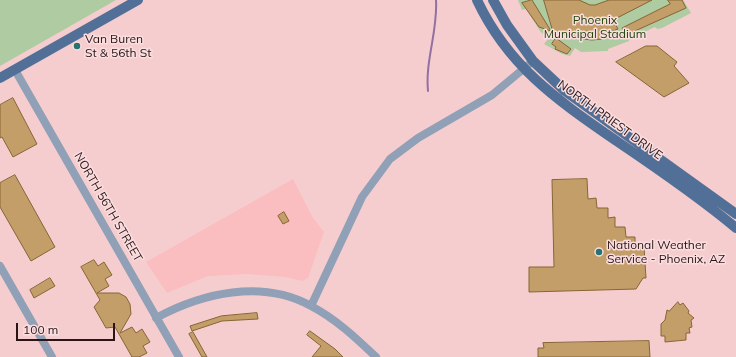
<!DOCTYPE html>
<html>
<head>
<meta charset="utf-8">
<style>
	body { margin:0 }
	#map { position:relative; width:736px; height:357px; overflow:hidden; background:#f6cdce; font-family:Mulish,sans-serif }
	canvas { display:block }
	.scale { position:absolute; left:16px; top:323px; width:99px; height:18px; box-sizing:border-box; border:2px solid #2b1416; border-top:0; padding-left:5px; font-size:12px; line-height:14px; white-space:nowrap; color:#2b1416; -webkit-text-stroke:3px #fadedf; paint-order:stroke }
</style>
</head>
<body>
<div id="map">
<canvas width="736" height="357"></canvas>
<div class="scale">100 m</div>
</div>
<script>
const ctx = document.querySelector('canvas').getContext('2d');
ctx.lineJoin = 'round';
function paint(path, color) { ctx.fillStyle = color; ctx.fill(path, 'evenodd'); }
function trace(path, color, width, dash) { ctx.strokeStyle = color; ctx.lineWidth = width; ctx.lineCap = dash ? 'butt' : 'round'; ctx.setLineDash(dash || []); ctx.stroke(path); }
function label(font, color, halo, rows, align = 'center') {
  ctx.font = font + ' Mulish,sans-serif'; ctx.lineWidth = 3; ctx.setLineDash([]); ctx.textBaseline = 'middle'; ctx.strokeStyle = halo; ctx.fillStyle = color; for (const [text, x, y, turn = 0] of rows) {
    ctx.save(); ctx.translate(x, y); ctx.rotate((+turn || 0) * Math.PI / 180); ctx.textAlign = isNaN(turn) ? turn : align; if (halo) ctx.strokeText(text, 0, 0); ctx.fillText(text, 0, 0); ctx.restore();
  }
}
const built = new Path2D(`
	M293,179l20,39 11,14 -16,46 -6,3 -16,-4 -39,-3 -39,2 -41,17 -21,-31z`);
const green = new Path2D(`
	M0,0h116l-116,66z
	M518,0h165l8,13 -29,15 -5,1 -2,-2 -26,12v2l-21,8v2l-27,1 -6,-4 -5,8 -8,-2 -18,-10 4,-5 -8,-8 -14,-22 -4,1z`);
const stream = new Path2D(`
	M428,91c-3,-31 10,-60 8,-91`);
const building = new Path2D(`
	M532,0l19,31 -12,-4 -17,-24z
	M544,0h35l11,5h5l14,-5h43l-39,20 5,9 -17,6 1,4 -10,1 -9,-1 -30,-8z
	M668,0h14l4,8 -60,27 -4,-7 48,-24z
	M556,38l15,11 -4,5 -12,-5 1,-2 -4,-3z
	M646,46h11l20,16 -3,4 15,17 -25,14 -48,-35z
	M13,98l24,46 -24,13 -11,-20 -2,1v-33z
	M15,175l40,72 -24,14 -31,-54v-24z
	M587,179l1,20 8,-1 1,10h11v10l7,-1v10h10l1,10h9v10h9l2,31h-3l-7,11 -107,3v-25h25l-2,-87z
	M284,212l5,9 -6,3 -5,-8z
	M94,260l4,6 6,-4 8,13 -7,4 4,7 -12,7h22l7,4 4,7 1,10 -11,19 12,-6 4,6 6,-4 8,13 -7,4 4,7 -8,4h-7l-17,-30 -9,1 -12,-21 6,-7 -19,-33z
	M50,278l5,8 -21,12 -4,-8z
	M678,302l2,3 3,-2 6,8 -1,2 6,5 -3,2 1,7 -3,1 1,5h-4v7l-21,2v-6h-4v-12l4,-4 2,-10 2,1z
	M257,313l1,6 -36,2 -30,10 -2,-5 31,-10z
	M310,331l25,18 8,8h-31l9,-11 -14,-11z
	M193,332l14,25h-5l-13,-23z
	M649,341l1,16h-112v-9h6l-1,-5z`);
const minor = new Path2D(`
	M15,70l164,287
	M0,266l52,91
	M311,306l51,-109 28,-38 28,-21 74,-43 41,-34
	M156,318c46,-25 106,-39 155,-12 25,13 45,32 65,51`);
const major = new Path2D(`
	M477,0c32,68 82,101 141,142 40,27 81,55 118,86
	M493,0l14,25 26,36 32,30 171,123
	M0,78l138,-78`);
const markers = [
	[77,46,4,"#277272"],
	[599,252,4,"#277272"]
];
const parkNames = [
	["Phoenix",595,20],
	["Municipal Stadium",595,34]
];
const poiNames = [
	["Van Buren",85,39],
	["St & 56th St",85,53],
	["National Weather",607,245],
	["Service - Phoenix, AZ",607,259]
];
const streetNames = [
	["NORTH PRIEST DRIVE",610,120,36],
	["NORTH 56TH STREET",108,207,60]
];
paint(built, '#fabdc0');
paint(green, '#aecba1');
trace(stream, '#9270a1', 2);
paint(building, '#c49e69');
trace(building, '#856534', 1);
trace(minor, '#90a0b6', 8);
trace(major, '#527097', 10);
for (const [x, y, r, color] of markers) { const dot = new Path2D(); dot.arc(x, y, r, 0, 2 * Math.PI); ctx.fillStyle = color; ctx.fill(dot); trace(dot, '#fadedf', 1.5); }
label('12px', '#22430b', '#fadedf', parkNames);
label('12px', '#2b1416', '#fadedf', poiNames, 'left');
label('12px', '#2b1416', '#fadedf', streetNames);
</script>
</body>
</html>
